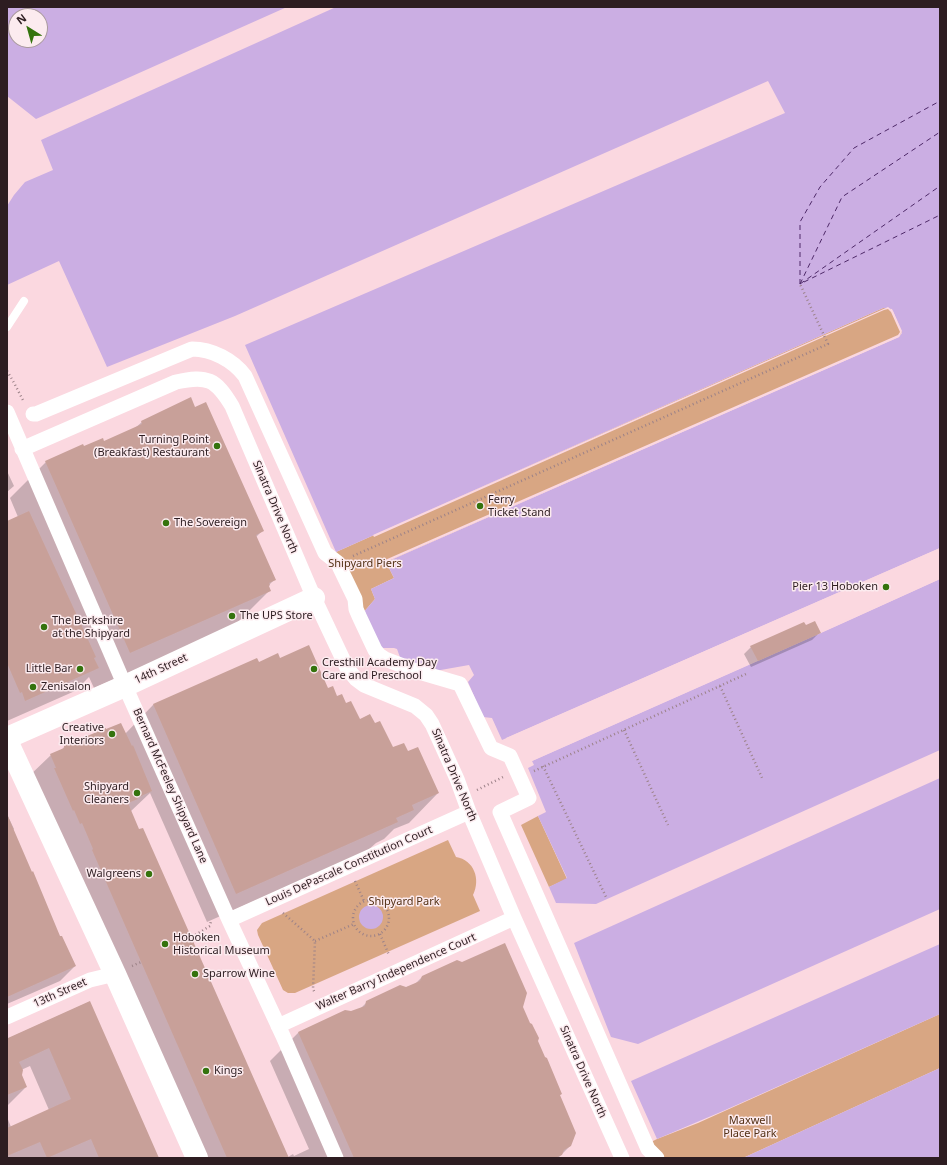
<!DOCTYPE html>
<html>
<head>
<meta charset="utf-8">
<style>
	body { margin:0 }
	#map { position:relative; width:947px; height:1165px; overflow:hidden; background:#fbd8e0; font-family:"Noto Sans",sans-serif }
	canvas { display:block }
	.frame { position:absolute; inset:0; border:8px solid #2d1d21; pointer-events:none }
	.north { position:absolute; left:8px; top:8px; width:40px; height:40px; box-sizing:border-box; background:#fcebef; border:1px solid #a9999d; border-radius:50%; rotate:323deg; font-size:11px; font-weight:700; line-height:16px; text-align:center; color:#2d1d21 }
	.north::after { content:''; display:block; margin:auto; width:14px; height:18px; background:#34730d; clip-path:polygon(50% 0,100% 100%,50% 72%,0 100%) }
</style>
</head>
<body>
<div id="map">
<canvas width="947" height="1165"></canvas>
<div class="frame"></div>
<div class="north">N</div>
</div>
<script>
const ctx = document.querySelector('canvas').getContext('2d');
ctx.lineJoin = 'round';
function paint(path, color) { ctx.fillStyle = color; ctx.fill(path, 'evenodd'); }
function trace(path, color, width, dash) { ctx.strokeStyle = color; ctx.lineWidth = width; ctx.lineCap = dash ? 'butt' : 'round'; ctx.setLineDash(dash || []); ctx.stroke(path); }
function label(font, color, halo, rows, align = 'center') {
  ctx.font = font + ' "Noto Sans",sans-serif'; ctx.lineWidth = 3; ctx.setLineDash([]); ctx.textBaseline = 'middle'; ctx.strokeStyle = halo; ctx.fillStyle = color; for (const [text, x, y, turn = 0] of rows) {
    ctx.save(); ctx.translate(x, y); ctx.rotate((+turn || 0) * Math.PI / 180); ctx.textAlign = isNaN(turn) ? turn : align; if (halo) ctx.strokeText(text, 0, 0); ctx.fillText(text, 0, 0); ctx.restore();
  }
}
const green = new Path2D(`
	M883,308h7l12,23 -2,4 -514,227 8,16 -23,11 4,10 -12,14 -27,-61z
	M538,816l29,63 -18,8 -28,-62z
	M448,840l8,17c18,3 25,22 17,38l7,16 -185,82h-7l-5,-3 -25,-55 -1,-5 5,-7z
	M940,1014v54l-197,90h-95l-7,-11 16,-8 41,-16z`);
const water = new Path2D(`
	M7,7h280l-251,112 -29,-23zM16,16h24v24h-24z
	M336,7h604v541l-438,192 -10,-22 -9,-1 -15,-35 6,-7 -5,-10 -34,6 -34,-11 -4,-11 -3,-1h-14l-17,-35 12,-14 -4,-10 23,-11 -8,-16 513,-225 3,-4 -10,-24 -9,-1 -547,244 -91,-207 540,-232 -17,-32 -533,235 -128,51 -48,-106 -52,24v-79l7,-11 11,-13 28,-12 -12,-30z
	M940,579v171l-344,154 -40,-1 -7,-16 18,-9 -29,-62 8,-4 -18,-44 6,-3 -2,-4 289,-128z
	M940,778v131l-302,135 -27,-7 -37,-94z
	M359 917a12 12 0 1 1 24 0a12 12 0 1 1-24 0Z
	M940,944v70l-217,97 -66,28 -26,-58z
	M940,1068v90h-197z`);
const pier = new Path2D(`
	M888,307l5,4 9,20 -3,6 -513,225 -1,-2 513,-225 2,-3 -9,-20 -3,-3 -4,1 -510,227 -1,-2z
	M940,548v2l-432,190 -2,-2z
	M940,577v2l-95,43 -313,139 -2,-2 290,-128z`);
const shadow = new Path2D(`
	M142,422l120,109 -6,6 19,42 -7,7 2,4 -36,36 -140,62 -5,-11 -14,14 -68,30v-202l1,3 10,-5 -8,-19 36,-36 38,-15 20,-5 31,-14z
	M7,471l7,15 -7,6z
	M805,626l14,7 -7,7 -61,27 -7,-13 7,-7z
	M257,659l2,4 21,-4 47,30 18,15 15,16 14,4 19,25 15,3 30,41 -29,30 -15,6 -10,10 -8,4 -9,8 -160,71 -57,-129 -20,19 158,345 5,-3 1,2 15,-7 -39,-88 28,-28 62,-24 7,-7 48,-18 7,-7 100,30 39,87 -2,2 11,50 -12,12h-363l-167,-381 23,-22 10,-4 3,-4 61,-13 28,-29z
	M7,814l7,15 -1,1 47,108 15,28 -15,15 -53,23z
	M89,1002l68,155 2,1h-152v-41l4,10 38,-17 -19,-44 -9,4v5l5,12 -19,19v-67z`);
const ferry = new Path2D(`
	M804,282l136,-67
	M800,284v-62l20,-35 34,-39 86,-47
	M800,284l42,-87 98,-65
	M800,284l140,-98`);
const building = new Path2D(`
	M191,397l4,10 11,-5 58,129 -8,4 20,45 -7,3 1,2 -1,1 2,5 -141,62 -85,-192 38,-17 1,2 19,-8 1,3 38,-17 -1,-3z
	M29,511l67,146 -2,1 5,10 -74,33 -3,-9 -2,1 -13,-30v-142z
	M815,621l6,12 -63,28 -8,-15 54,-24 2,3z
	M309,645l19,43 5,-2 4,10 5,-2 4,9 5,-2 9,18 10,-5 5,9 5,-2 13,26 11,-4 4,8 10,-4 21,46 -27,12 2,5 -18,8 2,4 -162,72 -83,-190 104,-46 2,4 19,-9 2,5z
	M121,723l11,23 1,-1 19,46 -15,7 1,1 -10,4 11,26 4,-1 146,330h-62l-135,-308 1,-1 -11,-26 -2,1 -6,-14 -1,1 -19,-43h2l-6,-14 14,-6v-2l42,-18v1z
	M7,814l25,58 1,-1 27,65h2l14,30 -69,31z
	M505,943l22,50 -4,14 7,16 2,1 7,14 -1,3 7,16 2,1 15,36 -2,1 16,38 -5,13 -7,4 -2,5 -7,3h-201l-56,-126 47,-22 6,1 14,-5 1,-5 34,-16 6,2 14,-6 2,-5 35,-16 5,2z
	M90,1001l69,157h-60l-8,-19 -44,19 -7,-16 -33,14v-28l64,-29 -22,-51 -30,14 4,8 -1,5 5,12 -20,8v-59l1,2z`);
const path = new Path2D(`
	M7,371l6,10 11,21
	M353,556l475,-212 -28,-60
	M720,686l43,94
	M624,730l44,95
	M543,766l64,133
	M534,771l212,-97
	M477,790l26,-13
	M355,881l9,20
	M353 918a18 18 0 1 1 36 0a18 18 0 1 1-36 0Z
	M283,913l32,28 -2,48 2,4
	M380,934l9,21
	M192,937l18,-11 1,-5
	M315,941l39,-17
	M132,966l9,-4`);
const lane = new Path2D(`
	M7,327l17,-26`);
const street = new Path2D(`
	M7,412l118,274 104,234 54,116 53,122
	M33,414h3l156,-65c20,0 41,11 53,27l80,177 13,10 2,5 15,31 1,10 3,7 16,34 4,5 6,4 34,13 41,12 31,64 19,8 19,42 -29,14 148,337 9,9
	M22,449l154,-67c31,-7 40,-3 56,24l82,192 33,70 9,11 8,6 51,21 11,9 6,9 25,55 12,33 45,106 108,240
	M229,920l240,-108
	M7,1017l83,-37 25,-6
	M278,1026l236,-108`);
const secondary = new Path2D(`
	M7,738l118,-52 189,-88
	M7,741l108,233 82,184`);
const markers = [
	[217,446,4,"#34730d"],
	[480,506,4,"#34730d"],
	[166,523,4,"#34730d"],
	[886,587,4,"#34730d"],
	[232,616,4,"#34730d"],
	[44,627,4,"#34730d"],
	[80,669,4,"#34730d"],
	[314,669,4,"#34730d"],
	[33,687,4,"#34730d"],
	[112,734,4,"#34730d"],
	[137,793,4,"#34730d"],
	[149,874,4,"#34730d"],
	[165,944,4,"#34730d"],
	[195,974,4,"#34730d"],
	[206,1071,4,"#34730d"]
];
const poiNames = [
	["Turning Point",209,440,"right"],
	["(Breakfast) Restaurant",209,453,"right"],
	["Ferry",488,500],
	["Ticket Stand",488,513],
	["The Sovereign",174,523],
	["Pier 13 Hoboken",878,587,"right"],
	["The UPS Store",240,616],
	["The Berkshire",52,621],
	["at the Shipyard",52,634],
	["Cresthill Academy Day",322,663],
	["Care and Preschool",322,676],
	["Little Bar",72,669,"right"],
	["Zenisalon",41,687],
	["Creative",104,728,"right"],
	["Interiors",104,741,"right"],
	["Shipyard",129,787,"right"],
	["Cleaners",129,800,"right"],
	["Walgreens",141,874,"right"],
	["Hoboken",173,938],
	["Historical Museum",173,951],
	["Sparrow Wine",203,974],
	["Kings",214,1071]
];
const streetNames = [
	["Sinatra Drive North",275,507,67],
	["14th Street",161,669,-25],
	["Sinatra Drive North",454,775,67],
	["Bernard McFeeley Shipyard Lane",170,786,66],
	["Louis DePascale Constitution Court",349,866,-24],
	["Walter Barry Independence Court",396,972,-24],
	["13th Street",60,993,-24],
	["Sinatra Drive North",583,1072,66]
];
const parkNames = [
	["Shipyard Piers",365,564],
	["Shipyard Park",404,902],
	["Maxwell",750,1121],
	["Place Park",750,1134]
];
paint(green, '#d8a683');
paint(water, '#cbaee3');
paint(pier, '#fbd8e0');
paint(shadow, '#0003');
trace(ferry, '#4e2968', 1, [5, 4]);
paint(building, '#c8a099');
trace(path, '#9c8288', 2.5, [1, 3]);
trace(lane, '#fff', 8);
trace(street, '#fff', 15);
trace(secondary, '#fff', 22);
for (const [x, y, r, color] of markers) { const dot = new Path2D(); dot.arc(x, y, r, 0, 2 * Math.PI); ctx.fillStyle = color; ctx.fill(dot); trace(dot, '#fcebef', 1.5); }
label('11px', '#2d1d21', '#fcebef', poiNames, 'left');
label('11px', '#2d1d21', '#fcebef', streetNames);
label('11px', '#533014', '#fcebef', parkNames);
</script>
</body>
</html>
